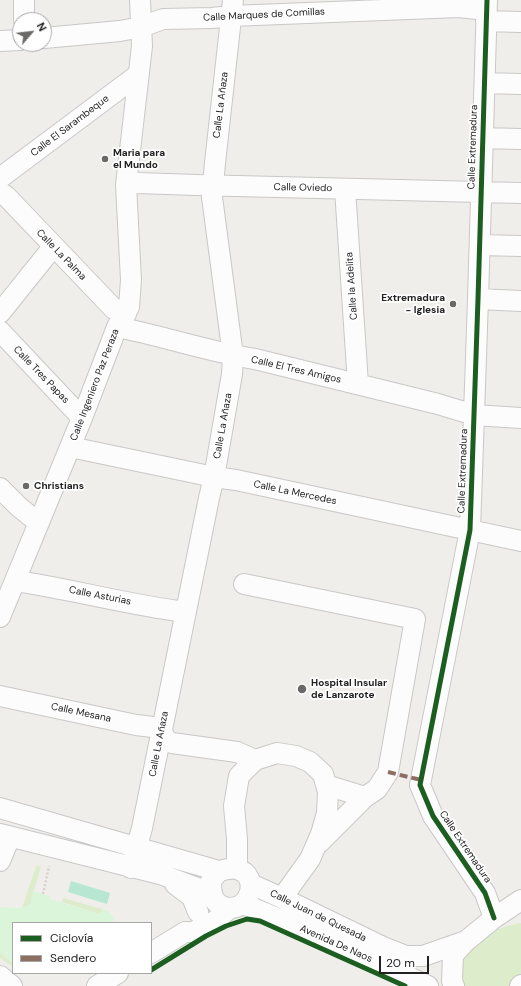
<!DOCTYPE html>
<html>
<head>
<meta charset="utf-8">
<style>
	body { margin:0 }
	#map { position:relative; width:521px; height:986px; overflow:hidden; background:#f0eeeb; font-family:"DM Sans",sans-serif }
	canvas { display:block }
	.legend { position:absolute; left:12px; top:922px; width:140px; height:52px; box-sizing:border-box; background:#fff; border:1px solid #a7a7a7; margin:0; padding:5px 7px; list-style:none; font-size:12px; color:#222 }
	.legend li { display:flex; align-items:center; gap:8px; height:20px }
	.legend b { width:20px; border:1px solid #a7a7a7 }
	.north { position:absolute; left:12px; top:12px; width:40px; height:40px; box-sizing:border-box; background:#fff; border:1px solid #a7a7a7; border-radius:50%; rotate:62deg; font-size:11px; font-weight:700; line-height:16px; text-align:center; color:#222 }
	.north::after { content:''; display:block; margin:auto; width:14px; height:18px; background:#6a6968; clip-path:polygon(50% 0,100% 100%,50% 72%,0 100%) }
	.scale { position:absolute; left:379px; top:956px; width:50px; height:18px; box-sizing:border-box; border:2px solid #222; border-top:0; padding-left:5px; font-size:12px; line-height:14px; white-space:nowrap; color:#222; -webkit-text-stroke:3px #fff; paint-order:stroke }
</style>
</head>
<body>
<div id="map">
<canvas width="521" height="986"></canvas>
<ul class="legend">
<li><b style="height:5px;background:#1b5e20"></b>Ciclovía</li>
<li><b style="height:5px;background:#8d6e63"></b>Sendero</li>
</ul>
<div class="north">N</div>
<div class="scale">20 m</div>
</div>
<script>
const ctx = document.querySelector('canvas').getContext('2d');
ctx.lineJoin = 'round';
function paint(path, color) { ctx.fillStyle = color; ctx.fill(path, 'evenodd'); }
function trace(path, color, width, dash) { ctx.strokeStyle = color; ctx.lineWidth = width; ctx.lineCap = dash ? 'butt' : 'round'; ctx.setLineDash(dash || []); ctx.stroke(path); }
function label(font, color, halo, rows, align = 'center') {
  ctx.font = font + ' "DM Sans",sans-serif'; ctx.lineWidth = 3.5; ctx.setLineDash([]); ctx.textBaseline = 'middle'; ctx.strokeStyle = halo; ctx.fillStyle = color; for (const [text, x, y, turn = 0] of rows) {
    ctx.save(); ctx.translate(x, y); ctx.rotate((+turn || 0) * Math.PI / 180); ctx.textAlign = isNaN(turn) ? turn : align; if (halo) ctx.strokeText(text, 0, 0); ctx.fillText(text, 0, 0); ctx.restore();
  }
}
const grass = new Path2D(`
	M36,866h5l-11,39 -8,3z
	M63,898l39,11 -2,5 -38,-12z
	M521,923v57l-9,6h-47c-3,-5 -3,-9 -4,-15 -2,-29 36,-44 60,-48z
	M0,952l3,3 10,8v4l-13,-9z`);
const park = new Path2D(`
	M33,891l17,5 -1,3 51,15 2,-5c7,2 13,5 11,14h-100v40l-10,-8 -3,-4v-44l22,1 8,-3z`);
const pitch = new Path2D(`
	M71,881l39,12 -3,11 -39,-12z`);
const path = new Path2D(`
	M43,894l6,-28`);
const minor = new Path2D(`
	M487,0l-9,299 -8,231 -50,255 13,31 52,77 9,25
	M24,20v-20
	M486,21l35,1
	M44,38l76,-7 21,-4 22,-8 49,-1 19,-2 228,-9 27,3
	M0,41l20,-1
	M485,83l36,1
	M482,138l39,1
	M0,178l139,-104
	M126,185l12,-2 58,2 325,8
	M345,189l13,195
	M0,192l6,4 108,113 12,5
	M480,245l41,1
	M478,299l43,2
	M0,313l53,-66
	M117,327c47,9 91,25 138,32l183,45 36,11 47,3
	M0,331l82,87
	M69,450l6,-2 139,29 22,3 285,61
	M0,488l19,19 20,16
	M15,581c57,8 113,24 171,31
	M244,584l171,35 -27,153 -11,17 -12,8 -46,46
	M0,617l82,-199 35,-91 12,-20 2,-27 -5,-95 16,-139 -2,-46
	M0,696l136,29 25,3 4,11 7,4 65,9 18,8 22,-7 19,3 14,6 13,12 5,18 -1,21 -6,21 -11,25 -28,39
	M326,785l39,12
	M0,808l219,63
	M0,834l160,40 51,19
	M0,861l10,-24
	M131,868l11,-40 67,-330 5,-21 18,-103 1,-18 -21,-159 3,-34 18,-163
	M228,869c2,0 6,-1 9,0 24,6 14,45 -13,38 -12,-4 -13,-15 -13,-26l8,-10z
	M237,869v-30l-3,-33 5,-30 16,-16
	M175,884l17,13 6,15
	M251,884l31,14 101,49 23,9h17l43,-15 28,-23 27,-18
	M243,904l80,33 105,49
	M151,953l34,-21h8l22,-11 15,-13
	M0,976l12,10
	M97,986l21,-13
	M454,986l-2,-5 1,-26 13,-14
	M520,986l1,-1`);
const quiet = new Path2D(`
	M388,772l33,8`);
const cycleway = new Path2D(`
	M487,0l-9,299 -8,231 -50,255 13,31 52,77 9,25
	M151,970l55,-34 20,-10 21,-7 13,2 145,65`);
const markers = [
	[105,159,4,"#6a6968"],
	[453,304,4,"#6a6968"],
	[26,486,4,"#6a6968"],
	[302,689,5,"#6a6968"]
];
const streetNames = [
	["Calle Marques de Comillas",264,15,-3],
	["Calle La Añaza",221,105,-83],
	["Calle El Sarambeque",70,126,-37],
	["Calle Extremadura",473,147,-88],
	["Calle Oviedo",303,188,1],
	["Calle La Palma",61,255,46],
	["Calle la Adelita",352,286,-94],
	["Calle El Tres Amigos",296,370,13],
	["Calle Tres Papas",41,375,46],
	["Calle Ingeniero Paz Peraza",95,385,-69],
	["Calle La Añaza",223,426,-80],
	["Calle Extremadura",463,471,-88],
	["Calle La Mercedes",295,493,12],
	["Calle Asturias",100,596,11],
	["Calle Mesana",81,713,12],
	["Calle La Añaza",159,744,-79],
	["Calle Extremadura",465,847,56],
	["Calle Juan de Quesada",318,916,26],
	["Avenida De Naos",336,944,24]
];
const poiNames = [
	["Maria para",113,153],
	["el Mundo",113,165],
	["Extremadura",445,298,"right"],
	["- Iglesia",445,310,"right"],
	["Christians",34,486],
	["Hospital Insular",311,683],
	["de Lanzarote",311,695]
];
paint(grass, '#ddeccb');
paint(park, '#daf5da');
paint(pitch, '#b7e6d2');
trace(minor, '#c9c8c7', 22);
trace(path, '#dccecd', 2.5, [2, 2]);
trace(minor, '#fdfcfc', 20);
trace(quiet, '#8d6e63', 4, [8, 4]);
trace(cycleway, '#1b5e20', 5);
for (const [x, y, r, color] of markers) { const dot = new Path2D(); dot.arc(x, y, r, 0, 2 * Math.PI); ctx.fillStyle = color; ctx.fill(dot); trace(dot, '#fff', 1.5); }
label('10px', '#222', '#fff', streetNames);
label('bold 10px', '#222', '#fff', poiNames, 'left');
</script>
</body>
</html>
